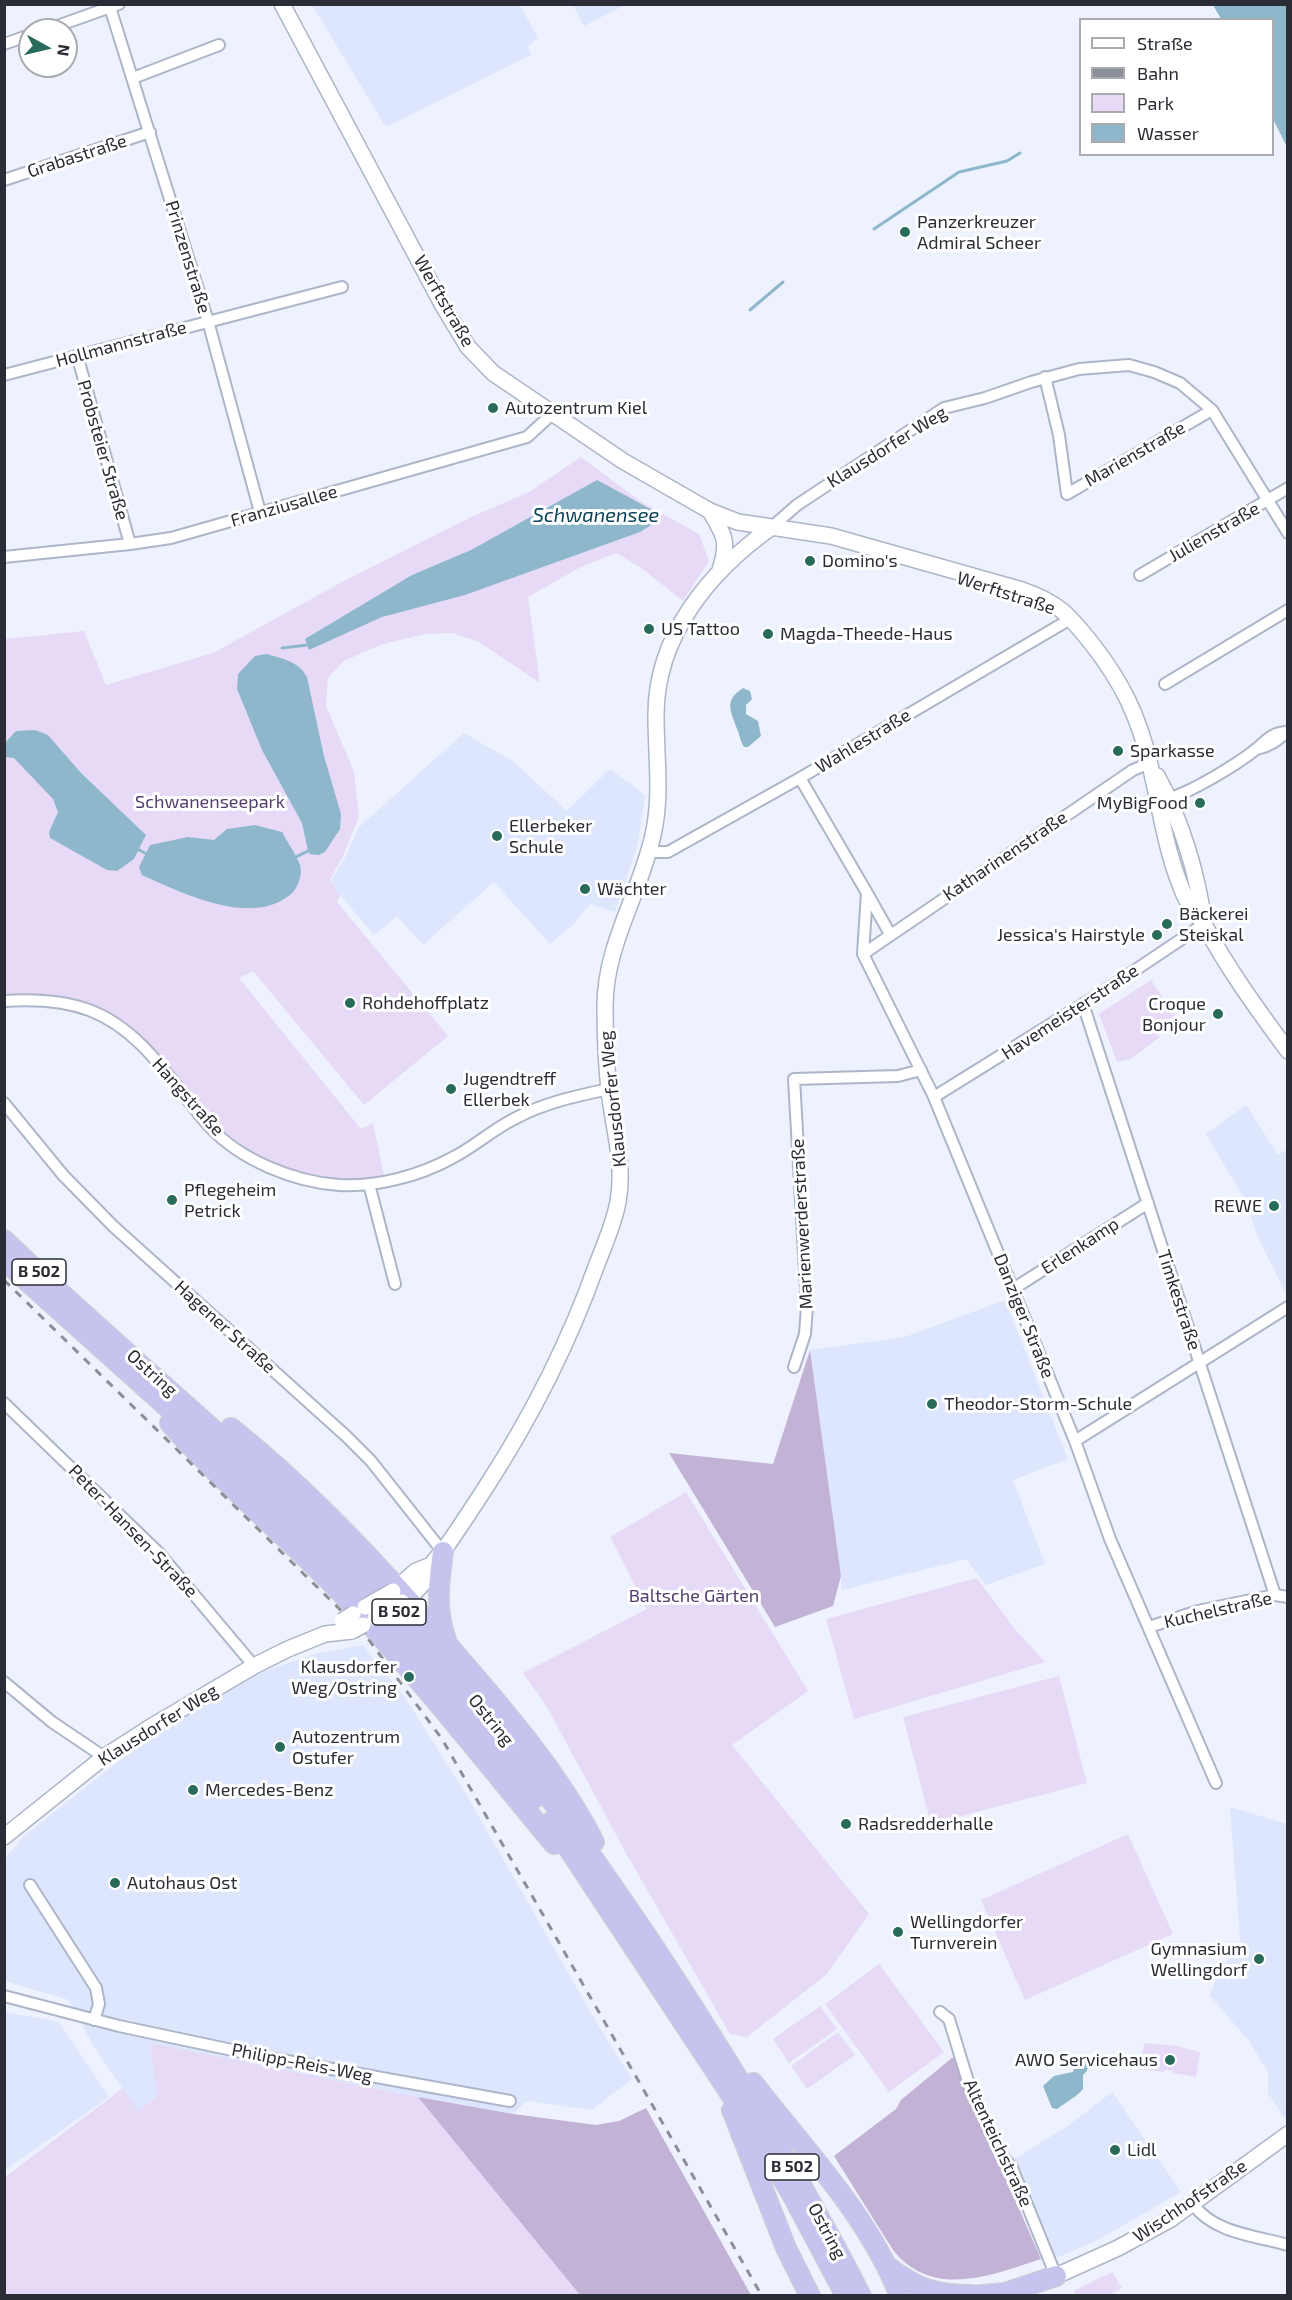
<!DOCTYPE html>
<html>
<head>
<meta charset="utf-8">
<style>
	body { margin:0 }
	#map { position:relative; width:1292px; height:2300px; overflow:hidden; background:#edf2fe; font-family:"Exo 2",sans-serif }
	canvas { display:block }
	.frame { position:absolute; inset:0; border:6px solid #2a2d35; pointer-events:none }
	.legend { position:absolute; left:1079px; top:18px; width:195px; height:138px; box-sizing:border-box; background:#fff; border:2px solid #aaabae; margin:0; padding:8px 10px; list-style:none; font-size:18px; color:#2a2d35 }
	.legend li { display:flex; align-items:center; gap:12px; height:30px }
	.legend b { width:30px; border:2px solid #aaabae }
	.north { position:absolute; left:18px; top:18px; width:60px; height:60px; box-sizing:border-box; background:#fff; border:2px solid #aaabae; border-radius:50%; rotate:98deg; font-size:16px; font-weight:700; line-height:24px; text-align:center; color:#2a2d35 }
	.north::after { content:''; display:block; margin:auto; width:21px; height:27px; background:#296b5a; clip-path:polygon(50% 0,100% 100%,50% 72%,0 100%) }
</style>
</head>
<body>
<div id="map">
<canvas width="1292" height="2300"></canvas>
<div class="frame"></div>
<ul class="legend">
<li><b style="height:8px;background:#fff"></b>Straße</li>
<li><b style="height:8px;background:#8b8f99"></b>Bahn</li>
<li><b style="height:16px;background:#e7daf7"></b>Park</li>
<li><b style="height:16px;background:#8eb7cc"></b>Wasser</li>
</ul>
<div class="north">N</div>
</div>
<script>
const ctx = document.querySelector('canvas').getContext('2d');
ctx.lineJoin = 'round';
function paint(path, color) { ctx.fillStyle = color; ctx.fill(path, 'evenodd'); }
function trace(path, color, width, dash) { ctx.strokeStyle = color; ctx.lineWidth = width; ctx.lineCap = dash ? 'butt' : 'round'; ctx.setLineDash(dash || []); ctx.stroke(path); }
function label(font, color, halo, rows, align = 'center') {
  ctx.font = font + ' "Exo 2",sans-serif'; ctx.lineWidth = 6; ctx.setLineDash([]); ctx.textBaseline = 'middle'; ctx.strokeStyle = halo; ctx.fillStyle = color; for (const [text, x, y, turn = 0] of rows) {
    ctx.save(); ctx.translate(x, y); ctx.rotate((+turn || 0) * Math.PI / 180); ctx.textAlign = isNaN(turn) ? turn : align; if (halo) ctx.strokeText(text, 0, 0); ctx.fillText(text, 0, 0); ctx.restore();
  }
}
const built = new Path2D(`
	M312,5h208l18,33 -10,8 3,9 -145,72z
	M573,5h52l-41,21z
	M464,733l50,29 53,49 43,-42 35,26 -7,49 -23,68 -25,-8 -17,21 -23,19 -56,-62 -71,63 -26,-29 -23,19 -34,-40 -9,-15 14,-22 13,-30z
	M1246,1105l32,50 9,-6v146l-29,-57 -12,-36 -40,-68z
	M1005,1300l63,159 -55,21 32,84 -59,21 -20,-26 -124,31 -32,-240 95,-13z
	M363,1645l43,54 63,100 129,226 34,54 -40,31 -65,-9 -14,13 -95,-17 -268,-53 8,51 -20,16 -44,-64 -25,-47 -64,-19v-123l18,-21 121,-96 103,-64 68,-23z
	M1230,1807l57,17 1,292 -3,3 -17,-26v-20l-18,-31 -40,-46 9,-29 22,-16z
	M5,2012l54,10 50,75 -104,73z
	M1112,2092l69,100 -83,48 -40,17 -5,-4 -40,-93 56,-35z`);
const green = new Path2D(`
	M581,457l59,44 59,33 10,27 -26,40 -43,-34 -24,-14 -37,15 -51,29 12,86 -61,-41 -27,-9 -27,1 -45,11 -36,16 -16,17 -2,28 28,65 5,46 -17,41 -12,22 10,15 -3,7 111,134 -84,69 -111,-134 -14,7 122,151 12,-6 11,53c-30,3 -62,7 -91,-4 -27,-11 -52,-26 -74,-46 -27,-24 -49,-60 -74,-87 -35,-36 -93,-49 -140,-43v-357l79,-8 22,54 107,-32 129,-71 127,-64 60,-26z
	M1151,980l27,40 -20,14 2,3 -29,22 -14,3 -18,-48z
	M686,1492l122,199 -76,54 137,169 -42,60 -80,63 -17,-3 -103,-179 -80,-148 -24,-34 124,-64 -37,-72z
	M977,1578l37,50 31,34 -191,57 -28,-100z
	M1059,1676l28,107 -156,41 -28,-107z
	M1128,1834l45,100 -148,66 -44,-100z
	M879,1964l65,88 -55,40 -64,-88z
	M820,2006l17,23 -48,34 -16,-24z
	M838,2032l17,23 -48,34 -16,-23z
	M150,2043l268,54 162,198 -575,1v-119l118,-89 15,23 19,-15z
	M1144,2043l33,3 23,6 -4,25 -23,-4v-2l-8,-1 -1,2 -24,-3z
	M1112,2272l10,16 -12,7h-34l-3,-4z`);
const forest = new Path2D(`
	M810,1350l31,226 -8,30 -58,21 -106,-174 104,11z
	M953,2057l88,202c-50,16 -108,41 -148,-9l-59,-94 62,-47 5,-9z
	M418,2097l95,17 83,11 23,-4 27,-13 105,187h-171z`);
const water = new Path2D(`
	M1213,5h74v142l-14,-28 -1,-99 -51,-1z
	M597,480l59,32v10l-16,10 -175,63 -83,22 -73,33 -4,-11 107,-64 59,-25z
	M267,654c16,5 31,7 40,23l17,79 17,58 -1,15 -15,23 -6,3 -9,-1 -2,-3 -6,-28 -40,-73 -25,-61 1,-15 17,-18z
	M743,688l7,3 2,8 -6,6v9l12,7 3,15 -13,11h-4c-4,-6 -4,-12 -7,-18 -6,-18 -14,-28 6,-41z
	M35,730l13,5 33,38 65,62 -12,24 -17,12 -10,-1 -57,-32 -1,-6 9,-20 -5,-13 -39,-41 -9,-1v-14l11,-12z
	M255,825l27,7c5,10 14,22 18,33 3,9 -2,23 -9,29 -39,34 -109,-1 -149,-19l-3,-8 11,-22 38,-8 26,3 13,-11z
	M1080,2056l6,3c3,7 3,11 -3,16v14l-6,6 -20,14 -5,-1 -9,-22 11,-10 19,-4 1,-4 -2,-5z`);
const stream = new Path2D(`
	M874,229l85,-57 48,-11 13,-8
	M750,310l33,-28
	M282,648l25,-3
	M139,850l6,3
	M296,857l12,-6`);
const street = new Path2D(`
	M109,4l99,317 52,191
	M46,30l73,-26
	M4,44l26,-9
	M133,78l86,-33
	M4,180l146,-48
	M77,355l53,189
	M4,375l338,-88
	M1045,377l14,58 8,59 145,-84
	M772,527l25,-22 147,-97 41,-10 46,-16 48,-13 50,-4 25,7 26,11 32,27 76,123
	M4,557l126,-13 41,-6 356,-101 25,-23
	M1140,575l148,-87
	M1165,684l123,-74
	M1257,749c13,-3 21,-9 31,-18
	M800,778l67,115 -4,61
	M1170,798c23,-7 66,-33 85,-48 11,-9 16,-17 31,-18
	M649,852h19l132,-74 272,-160
	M867,893l23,41
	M863,954l71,143 141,344 35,98 106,244
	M863,954l270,-184 17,-7
	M4,1001c30,-2 58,-1 85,9 54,20 84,75 120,116 31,34 85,56 130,59 38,2 80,-9 113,-27 22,-11 40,-28 62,-39 29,-16 62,-23 95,-30
	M1083,1004l192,591
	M934,1097l167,-104 103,-69
	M4,1103l59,72 50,51 233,210 25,25 72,91
	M369,1184l26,100
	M1013,1289l135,-86
	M794,1367l11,-33 2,-27 -13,-228 104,-3 23,-6
	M4,1403l155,150 95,113
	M1075,1441l213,-134
	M1149,1627l49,-16 77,-16 13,2
	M4,1682l48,40 52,35
	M30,1885l66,103 3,16 -5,16
	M4,1996l115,30 146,31 245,44
	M940,2012l9,7 21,69 29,63 13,17 44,108
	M1193,2204c20,29 63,32 95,41`);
const secondary = new Path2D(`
	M282,4l160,300 26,43 25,26 130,88 87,50 28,11 93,14 191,54c36,12 47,25 70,54 30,38 47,73 58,121 11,46 17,97 39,140 4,8 12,13 16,21 24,45 53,84 83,125
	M710,511c15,25 19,31 10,59
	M1157,776c24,43 41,99 47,148
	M393,1591l23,-20 15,-6
	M402,1602c8,-5 17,-13 22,-20 3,-5 4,-12 7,-17 4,-6 11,-12 15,-18 14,-20 27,-40 40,-60 44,-68 84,-147 111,-223 8,-20 17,-41 21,-62 7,-39 -5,-75 -9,-112 -3,-28 -4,-56 -4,-84 0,-61 35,-112 48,-171 9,-39 3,-78 3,-118 -1,-81 54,-146 116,-190
	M4,1837l100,-80 45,-29 105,-62 34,-17 37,-15 27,-3
	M1056,2276l62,-28 53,-29 117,-85`);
const highway = new Path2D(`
	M4,1240c121,117 253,220 368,342 104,111 193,233 278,359 76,115 148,232 211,355
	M4,1260c186,170 383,330 530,538
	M170,1423c56,64 123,118 181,180 71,78 136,160 203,241
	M231,1428c84,67 158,149 228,230 49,57 100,116 135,184
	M443,1552c-4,30 -8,58 3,88
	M551,1822l196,297 47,79 52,98
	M753,2083c52,67 115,132 147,213
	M732,2110l54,138 24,48
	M888,2267c29,22 48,28 83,28
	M971,2296l34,-3 51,-17`);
const rail = new Path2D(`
	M4,1280l359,352 79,107 320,557`);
const secondaryBridge = new Path2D(`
	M365,1607l28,-16
	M375,1618l27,-16
	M342,1621l11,-7
	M352,1631l11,-6`);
const markers = [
	[905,232,6,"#296b5a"],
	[493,408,6,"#296b5a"],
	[810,561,6,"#296b5a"],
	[649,629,6,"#296b5a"],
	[768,634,6,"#296b5a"],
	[1118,751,6,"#296b5a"],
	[1200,803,6,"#296b5a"],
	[497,836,6,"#296b5a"],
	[585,889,6,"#296b5a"],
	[1167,924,6,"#296b5a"],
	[1157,935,6,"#296b5a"],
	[350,1003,6,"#296b5a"],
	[1218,1014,6,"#296b5a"],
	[451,1089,6,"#296b5a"],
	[172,1200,6,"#296b5a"],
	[1274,1206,6,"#296b5a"],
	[932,1404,6,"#296b5a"],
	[409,1677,6,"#296b5a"],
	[280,1747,6,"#296b5a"],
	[193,1790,6,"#296b5a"],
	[846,1824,6,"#296b5a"],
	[115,1883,6,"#296b5a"],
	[898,1932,6,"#296b5a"],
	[1259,1959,6,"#296b5a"],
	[1170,2060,6,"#296b5a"],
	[1115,2150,6,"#296b5a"]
];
const shields = [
	[39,1272,54],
	[399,1612,54],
	[792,2167,54]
];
const shieldNames = [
	["B 502",39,1272],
	["B 502",399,1612],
	["B 502",792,2167]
];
const streetNames = [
	["Grabastraße",77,156,-18],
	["Prinzenstraße",188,257,73],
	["Werftstraße",444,301,60],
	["Hollmannstraße",121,344,-15],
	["Klausdorfer Weg",887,447,-32],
	["Probsteier Straße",103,450,74],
	["Marienstraße",1135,454,-30],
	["Franziusallee",284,506,-16],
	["Julienstraße",1214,532,-30],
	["Werftstraße",1006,593,18],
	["Wahlestraße",863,741,-31],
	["Katharinenstraße",1005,856,-34],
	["Havemeisterstraße",1070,1012,-33],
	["Hangstraße",188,1097,48],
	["Klausdorfer Weg",613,1099,-96],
	["Marienwerderstraße",802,1224,-93],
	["Erlenkamp",1080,1246,-33],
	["Timkestraße",1179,1300,72],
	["Danziger Straße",1024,1316,68],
	["Hagener Straße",225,1327,42],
	["Ostring",152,1373,42],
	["Peter-Hansen-Straße",133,1531,46],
	["Kuchelstraße",1218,1610,-13],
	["Ostring",491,1720,51],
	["Klausdorfer Weg",158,1725,-32],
	["Philipp-Reis-Weg",302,2063,11],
	["Altenteichstraße",998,2143,65],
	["Wischhofstraße",1190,2201,-34],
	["Ostring",827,2231,62]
];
const poiNames = [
	["Panzerkreuzer",917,222],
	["Admiral Scheer",917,243],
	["Autozentrum Kiel",505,408],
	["Domino's",822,561],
	["US Tattoo",661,629],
	["Magda-Theede-Haus",780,634],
	["Sparkasse",1130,751],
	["MyBigFood",1188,803,"right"],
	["Ellerbeker",509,826],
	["Schule",509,847],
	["Wächter",597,889],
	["Bäckerei",1179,914],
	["Steiskal",1179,935],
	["Jessica's Hairstyle",1145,935,"right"],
	["Rohdehoffplatz",362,1003],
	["Croque",1206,1004,"right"],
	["Bonjour",1206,1025,"right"],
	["Jugendtreff",463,1079],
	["Ellerbek",463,1100],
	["Pflegeheim",184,1190],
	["Petrick",184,1211],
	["REWE",1262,1206,"right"],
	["Theodor-Storm-Schule",944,1404],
	["Klausdorfer",397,1667,"right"],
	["Weg/Ostring",397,1688,"right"],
	["Autozentrum",292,1737],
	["Ostufer",292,1758],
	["Mercedes-Benz",205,1790],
	["Radsredderhalle",858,1824],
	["Autohaus Ost",127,1883],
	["Wellingdorfer",910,1922],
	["Turnverein",910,1943],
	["Gymnasium",1247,1949,"right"],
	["Wellingdorf",1247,1970,"right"],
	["AWO Servicehaus",1158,2060,"right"],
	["Lidl",1127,2150]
];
const parkNames = [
	["Schwanenseepark",210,802],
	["Baltsche Gärten",694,1596]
];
const waterNames = [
	["Schwanensee",596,515]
];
paint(built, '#dde6fc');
paint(green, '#e7daf7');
paint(forest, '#c2b2d5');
paint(water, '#8eb7cc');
trace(stream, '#8eb7cc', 3);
trace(street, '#adb5c9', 14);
trace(secondary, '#adb5c9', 18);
trace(highway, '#d0d1d3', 22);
trace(street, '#fff', 10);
trace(secondary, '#fff', 15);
trace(highway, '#c6c4ee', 20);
trace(rail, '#8b8f99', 3, [8, 8]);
trace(secondaryBridge, '#adb5c9', 18, []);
trace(secondaryBridge, '#fff', 15);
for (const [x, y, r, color] of markers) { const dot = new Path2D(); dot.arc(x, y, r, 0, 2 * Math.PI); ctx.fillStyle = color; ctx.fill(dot); trace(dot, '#fff', 2); }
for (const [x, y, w] of shields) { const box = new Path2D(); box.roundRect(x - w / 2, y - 13, w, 26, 4.5); ctx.fillStyle = '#fff'; ctx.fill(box); trace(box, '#2a2d35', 1.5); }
label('bold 16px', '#2a2d35', null, shieldNames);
label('18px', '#2a2d35', '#fff', streetNames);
label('18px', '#2a2d35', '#fff', poiNames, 'left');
label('18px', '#543d6d', '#fff', parkNames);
label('italic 20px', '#0a4359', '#fff', waterNames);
</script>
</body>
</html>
